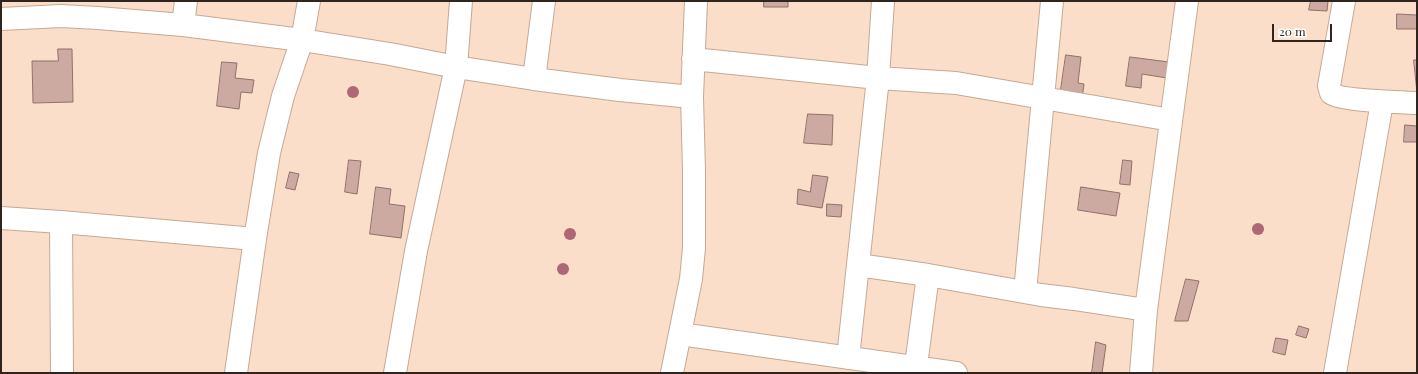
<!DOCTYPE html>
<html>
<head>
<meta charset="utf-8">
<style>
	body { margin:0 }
	#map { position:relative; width:1418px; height:374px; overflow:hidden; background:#fadec9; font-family:"Playfair Display",serif }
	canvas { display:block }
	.frame { position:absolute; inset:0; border:2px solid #30251e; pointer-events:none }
	.scale { position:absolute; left:1272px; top:24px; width:60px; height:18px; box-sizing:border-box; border:2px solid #30251e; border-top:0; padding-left:5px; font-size:12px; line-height:14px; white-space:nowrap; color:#30251e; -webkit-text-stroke:3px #fff; paint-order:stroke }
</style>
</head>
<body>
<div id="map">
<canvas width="1418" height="374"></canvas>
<div class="frame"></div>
<div class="scale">20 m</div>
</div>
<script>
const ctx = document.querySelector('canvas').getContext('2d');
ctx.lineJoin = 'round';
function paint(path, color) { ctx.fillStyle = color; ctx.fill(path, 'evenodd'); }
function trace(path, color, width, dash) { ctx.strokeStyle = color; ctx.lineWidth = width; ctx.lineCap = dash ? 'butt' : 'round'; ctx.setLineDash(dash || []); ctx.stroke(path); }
const building = new Path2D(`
	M764,1h24v6h-24z
	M1311,1h17l-1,10 -18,-1z
	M1397,14l20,1v14h-20z
	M58,49h14l1,53 -40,1 -1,-42h26z
	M1066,55l15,2 -3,26 6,1 -2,15 -22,-3z
	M1130,57l39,5 -2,16 -25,-4 -1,14 -15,-2z
	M1414,60h3v32z
	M222,62l15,1 -2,15 19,2 -2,13 -11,-1 -2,17 -22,-3z
	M808,114l25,1 -1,30 -28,-2z
	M1405,125l12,1v16h-13z
	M349,160l12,1 -4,33 -12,-2z
	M1123,160l9,1 -2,24 -10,-1z
	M290,172l9,2 -4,16 -9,-2z
	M813,175l15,2 -6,31 -25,-4 1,-15 12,3z
	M376,187l15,2 -2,15 16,2 -4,32 -31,-4z
	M1081,187l39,6 -4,23 -38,-6z
	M827,204l15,1 -1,12 -14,-1z
	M1186,279l13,2 -11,40h-13z
	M1299,326l10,3 -3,9 -10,-3z
	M1276,338l12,2 -3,15 -12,-3z
	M1096,342l10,3 -4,28h-10z`);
const street = new Path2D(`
	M1344,1l-15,85 2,7c9,8 71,9 86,10
	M1,19l60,-3 37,2 85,7 119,15 88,14 66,13 78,12 86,11 72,7
	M183,25l3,-24
	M693,59l185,19 78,5 215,37
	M534,79l10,-78
	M1,218l60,4 194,17
	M61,222l1,151
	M858,265l70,10 113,20 33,4 72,11
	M1025,292l27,-291
	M680,334l276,39
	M848,358l30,-280 5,-77
	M236,373l19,-134 14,-86 14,-57 19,-56 7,-39
	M395,373l21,-122 40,-184 5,-66
	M672,373l19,-94 3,-31v-77l-2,-74 4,-96
	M915,373l13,-98
	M1141,373l5,-63 41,-309
	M1335,373l47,-271`);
const trees = [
	[353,92],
	[1258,229],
	[570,234],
	[563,269]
];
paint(building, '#ccaaa2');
trace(building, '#907069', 1);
trace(street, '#c4a995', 24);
trace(street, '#fff', 22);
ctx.fillStyle = '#ae6774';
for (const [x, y] of trees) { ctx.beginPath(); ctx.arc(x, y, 6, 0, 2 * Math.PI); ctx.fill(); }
</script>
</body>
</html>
